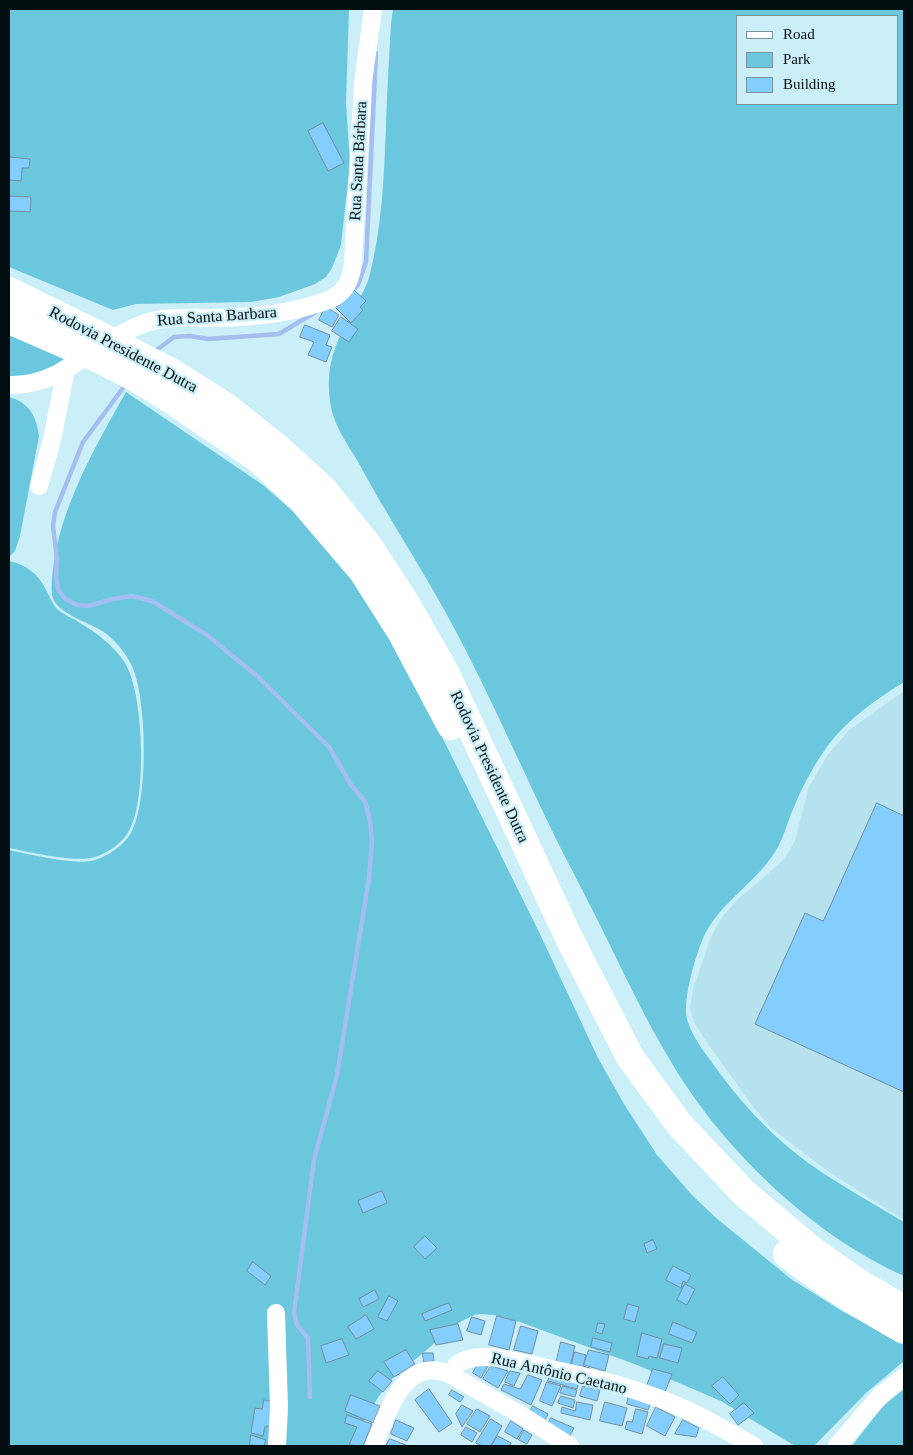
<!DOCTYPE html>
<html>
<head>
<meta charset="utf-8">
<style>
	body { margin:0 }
	#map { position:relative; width:913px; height:1455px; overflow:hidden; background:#cbeff8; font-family:"Times New Roman",serif }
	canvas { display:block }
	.frame { position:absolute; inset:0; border:10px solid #030e11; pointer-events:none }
	.legend { position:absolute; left:736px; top:15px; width:162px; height:90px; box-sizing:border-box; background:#cbeff8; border:1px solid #7b959c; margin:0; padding:6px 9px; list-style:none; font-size:15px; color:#030e11 }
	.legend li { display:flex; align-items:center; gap:10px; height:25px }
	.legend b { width:25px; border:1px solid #7b959c }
</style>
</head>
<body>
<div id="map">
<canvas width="913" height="1455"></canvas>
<div class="frame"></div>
<ul class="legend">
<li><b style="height:6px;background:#fff"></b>Road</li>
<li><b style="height:14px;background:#6ac7dd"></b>Park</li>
<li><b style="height:14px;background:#83cdff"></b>Building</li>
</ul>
</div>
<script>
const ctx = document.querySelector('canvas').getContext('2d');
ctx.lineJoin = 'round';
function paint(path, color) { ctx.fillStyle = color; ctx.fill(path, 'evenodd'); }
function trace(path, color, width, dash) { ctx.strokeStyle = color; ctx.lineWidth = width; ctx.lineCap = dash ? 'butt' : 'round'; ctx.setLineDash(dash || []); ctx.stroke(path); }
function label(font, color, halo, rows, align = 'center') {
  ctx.font = font + ' "Times New Roman",serif'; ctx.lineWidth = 4.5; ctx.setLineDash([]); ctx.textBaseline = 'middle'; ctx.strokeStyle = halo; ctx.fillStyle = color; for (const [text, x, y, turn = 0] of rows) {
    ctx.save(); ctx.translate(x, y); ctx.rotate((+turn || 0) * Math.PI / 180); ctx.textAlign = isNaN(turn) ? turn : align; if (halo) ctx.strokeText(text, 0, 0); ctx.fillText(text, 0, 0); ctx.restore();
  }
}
const built = new Path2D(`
	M904,691v529l-75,-48 -58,-44 -17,-20 -48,-67 -11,-17 -5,-16 3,-19 18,-52 11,-20 17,-19 23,-19 23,-21 10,-17 13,-52 19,-33 22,-26z`);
const green = new Path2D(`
	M9,9h340l-3,94 4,61 -9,81 -9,23 -6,9 -11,7 -36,13 -28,5 -115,2 -23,6 -104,-43z
	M393,9h511v673c-26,16 -56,37 -75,62 -14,19 -26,41 -35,63 -7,15 -10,31 -19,45 -19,30 -51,48 -69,80 -9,17 -24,68 -19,87 5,18 18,34 29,49 23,32 51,63 83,88 33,25 70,45 105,66v54c-95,-43 -185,-130 -237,-221 -26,-44 -47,-90 -70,-136 -13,-26 -27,-52 -40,-78 -35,-72 -67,-146 -105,-217 -30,-56 -65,-108 -95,-164 -11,-18 -25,-38 -27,-59 -5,-41 8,-62 26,-97 5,-8 10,-17 13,-26 13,-50 15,-101 17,-152 1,-34 3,-68 5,-102zM737,16h160v88h-160z
	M9,330l63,23c-20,16 -37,23 -63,23z
	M126,392l137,93 58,51 71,100 146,294 60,128 26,46 33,51 35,40 23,22 76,62 51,32 62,33v17l-38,32 -52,53h-19l-74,-45 -84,-36 -117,-43 -26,-7 -13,-1 -7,1 -14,7 -67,56 -14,18 -30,50h-340v-596c20,4 67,16 86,10 14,-5 28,-14 36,-27 18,-32 16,-134 1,-167 -5,-11 -14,-22 -23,-30 -14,-13 -54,-21 -57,-41 -1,-8 0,-17 1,-26 7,-61 43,-124 73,-177z
	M9,397c21,6 27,19 30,39l-19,100 -5,15 -6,6z
	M9,561c16,3 30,13 37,29 4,7 6,13 11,19 7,6 16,9 23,14 17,10 34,23 45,40 19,30 22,135 5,166 -6,13 -22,24 -35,28 -20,6 -65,-5 -86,-9z
	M904,1389v57h-52l30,-39z`);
const stream = new Path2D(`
	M352,291l6,-6 8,-23 10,-209
	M154,352l20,-15 16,-1 18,3 71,-5 40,-24
	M126,384l-43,58 -28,70 -2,14 4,34 -1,16 2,13 7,10 12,6 11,1 25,-7 19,-3 20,5 55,34 50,41 72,71 22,38 14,16 5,20 2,20 -3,37 -32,197 -23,85 -20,153 3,12 11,13 2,59`);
const building = new Path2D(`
	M323,123l21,40 -16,8 -20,-40z
	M9,157l21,2 -1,9h-7l-1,13 -12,-1z
	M9,196l22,1 -1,15 -21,-1z
	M354,290l12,11 -6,6 3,3 -12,13 -15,-15z
	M326,307l13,8 -7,12 -13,-7z
	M341,317l17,12 -9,13 -17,-11z
	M305,325l25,10 -4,10 6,2 -6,15 -18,-7 6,-13 -14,-5z
	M877,803l27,13v276l-149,-68 50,-111 18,8z
	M382,1191l5,12 -24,10 -5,-12z
	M425,1236l12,12 -12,11 -11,-12z
	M653,1240l4,9 -10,4 -3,-9z
	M253,1262l18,14 -6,9 -18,-14z
	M673,1266l18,9 -4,8 -4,-2 -2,7 -15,-8z
	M685,1284l10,5 -8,16 -10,-5z
	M375,1290l4,9 -16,8 -4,-8z
	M389,1296l9,5 -11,20 -9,-4z
	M449,1303l3,7 -27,11 -3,-7z
	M628,1304l11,3 -4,15 -11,-3z
	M366,1315l8,14 -18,10 -8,-12z
	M497,1316l19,5 -7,29 -20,-5z
	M472,1317l13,4 -4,14 -14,-4z
	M673,1322l24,10 -5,11 -23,-9z
	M598,1323l7,1 -3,10 -6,-2z
	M458,1324l5,16 -27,5 -6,-15z
	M521,1326l17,5 -6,23 -18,-4z
	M642,1333l20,6 -5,19 -8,-2 -1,3 -11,-3z
	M593,1338l19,5 -2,9 -19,-5z
	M342,1339l7,16 -23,8 -5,-17z
	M561,1342l14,4 -5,21 -14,-3z
	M664,1344l18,4 -4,15 -18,-5z
	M406,1350l9,14 -21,13 -10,-15z
	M589,1350l20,5 -4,16 -21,-6z
	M575,1352l11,3 -3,11 7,2v4l-19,-5z
	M423,1353h10l1,8 -10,1z
	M478,1364l10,2 -7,12 -8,-5z
	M491,1366l17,5 -10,17 -15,-9z
	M653,1369l19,5 -7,18 -18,-6z
	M378,1371l14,10 -9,11 -14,-11z
	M510,1371l10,2 -6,13 -9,-4z
	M528,1375l14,5 -11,25 -30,-15 3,-6 16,5z
	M550,1375l29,7 -2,7 -29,-8z
	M723,1377l16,18 -9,9 -18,-18z
	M547,1382l14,4 -9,20 -12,-5z
	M563,1386l14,4 -2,7 -15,-4z
	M583,1386l17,4 -3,11 -17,-5z
	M429,1389l23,34 -13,9 -24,-32z
	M452,1390l12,7 -4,5 -11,-7z
	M351,1395l29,11 -7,17 -28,-12z
	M629,1395l22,6 -3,9 -21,-6z
	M561,1396l14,4 -2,8 -15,-5z
	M264,1400l12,2 -5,25 -6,-1 -2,10 -12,-3 4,-25 7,1z
	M577,1402l16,3 -3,15 -29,-7 1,-6 13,4z
	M605,1402l22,6 -5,18 -22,-5z
	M744,1403l10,10 -16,12 -8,-11z
	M462,1405l11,6 -11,16 -6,-13z
	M533,1406l15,8 -5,10 -15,-9z
	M656,1407l19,10 -10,19 -18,-10z
	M477,1409l13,7 -10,16 -13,-8z
	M636,1409l12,3 -6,22 -17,-5 2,-8 5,1z
	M347,1415l25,9 -9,22 -14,-1 8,-18 -12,-4z
	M551,1418l23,10 -6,11 -22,-12z
	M491,1419l11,7 -11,20h-9l-6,-3z
	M396,1420l18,8 -7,13 -16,-7z
	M683,1420l16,8 -3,9 -21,-3z
	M511,1421l12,8 -6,10 -12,-7z
	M466,1427l11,6 -5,9 -11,-7z
	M524,1430l8,5 -5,9 -8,-4z
	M251,1435l15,5 -2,6 -14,-1z
	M498,1436l13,7 -2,3h-18z
	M390,1439l16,6 -1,1h-19z`);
const minor = new Path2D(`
	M9,385c60,3 96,-58 154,-66 17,-2 35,-1 53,-1 33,-1 65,-3 97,-13 10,-3 23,-6 30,-15 7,-8 9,-18 10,-28l10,-179 10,-74
	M39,486l13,-46 14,-71
	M276,1313l3,95 -2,38
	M451,1375l75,43 44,28
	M374,1446c13,-32 30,-93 77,-71 3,-6 5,-12 12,-14 23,-10 52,1 75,5 46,10 92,20 135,38 28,11 55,28 81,42
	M837,1446l44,-51 23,-18`);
const motorway = new Path2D(`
	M9,291l88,43 76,39 52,33 54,43 44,40 47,59 35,54 40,70 125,268 60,117 49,67 65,69 69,58 46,32 45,26
	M9,320l94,41 31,16 30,18 96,65 39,37 64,75 38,60 50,94
	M787,1254c37,29 76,53 117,76`);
const streetNames = [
	["Rua Santa Bárbara",359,161,-87],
	["Rua Santa Barbara",217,317,-4],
	["Rodovia Presidente Dutra",123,350,28],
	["Rodovia Presidente Dutra",489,767,65],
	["Rua Antônio Caetano",559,1374,13]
];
paint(built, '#b5e2ed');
paint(green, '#6ac7dd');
trace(stream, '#a4bef0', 4.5);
paint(building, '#83cdff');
trace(building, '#758e9f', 1);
trace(minor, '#fff', 18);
trace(motorway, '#fff', 28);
label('16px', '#030e11', '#cbeff8', streetNames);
</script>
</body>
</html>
